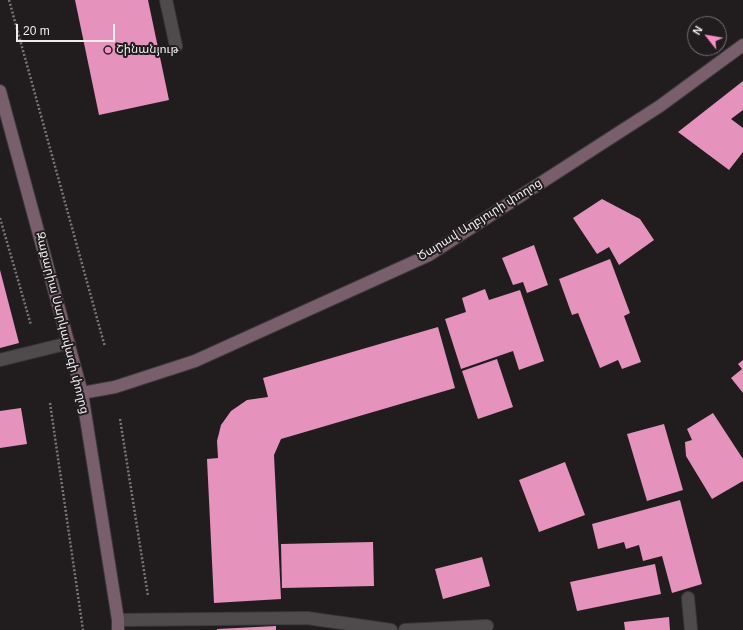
<!DOCTYPE html>
<html>
<head>
<meta charset="utf-8">
<style>
	body { margin:0 }
	#map { position:relative; width:743px; height:630px; overflow:hidden; background:#211d1f; font-family:Arial,sans-serif }
	canvas { display:block }
	.north { position:absolute; left:687px; top:16px; width:40px; height:40px; box-sizing:border-box; background:#211d1f; border:1px solid #737072; border-radius:50%; rotate:301deg; font-size:11px; font-weight:700; line-height:16px; text-align:center; color:#efecee }
	.north::after { content:''; display:block; margin:auto; width:14px; height:18px; background:#fa8fc7; clip-path:polygon(50% 0,100% 100%,50% 72%,0 100%) }
	.scale { position:absolute; left:16px; top:24px; width:99px; height:18px; box-sizing:border-box; border:2px solid #efecee; border-top:0; padding-left:5px; font-size:12px; line-height:14px; white-space:nowrap; color:#efecee; -webkit-text-stroke:3px #211d1f; paint-order:stroke }
</style>
</head>
<body>
<div id="map">
<canvas width="743" height="630"></canvas>
<div class="north">N</div>
<div class="scale">20 m</div>
</div>
<script>
const ctx = document.querySelector('canvas').getContext('2d');
ctx.lineJoin = 'round';
function paint(path, color) { ctx.fillStyle = color; ctx.fill(path, 'evenodd'); }
function trace(path, color, width, dash) { ctx.strokeStyle = color; ctx.lineWidth = width; ctx.lineCap = dash ? 'butt' : 'round'; ctx.setLineDash(dash || []); ctx.stroke(path); }
function label(font, color, halo, rows, align = 'center') {
  ctx.font = font + ' Arial,"Noto Sans Armenian",sans-serif'; ctx.lineWidth = 4; ctx.setLineDash([]); ctx.textBaseline = 'middle'; ctx.strokeStyle = halo; ctx.fillStyle = color; for (const [text, x, y, turn = 0] of rows) {
    ctx.save(); ctx.translate(x, y); ctx.rotate((+turn || 0) * Math.PI / 180); ctx.textAlign = isNaN(turn) ? turn : align; if (halo) ctx.strokeText(text, 0, 0); ctx.fillText(text, 0, 0); ctx.restore();
  }
}
const building = new Path2D(`
	M75,0h73l21,100 -70,15z
	M743,81v29l-12,9 12,9v24l-14,18 -51,-38z
	M602,199l38,20 14,21 -35,25 -10,-18 -12,7 -24,-36z
	M534,245l14,40 -21,8 -4,-11 -10,3 -11,-27z
	M610,259l20,54 -6,3 17,46 -19,7 -4,-9 -18,8 -22,-55 -6,2 -13,-36z
	M0,270l19,73 -19,5z
	M485,289l4,11 31,-10 24,71 -25,9 -6,-19 -52,18 -16,-50 21,-7 -4,-14z
	M438,327l17,61 -174,51 -7,16 7,144 -67,4 -7,-144 11,-1 -1,-17 4,-16 10,-14 16,-11 21,-3 -5,-19z
	M497,359l16,48 -35,12 -16,-48z
	M743,360v33l-12,-15 11,-9 -4,-5z
	M21,408l6,36 -27,4v-37z
	M713,413l30,46v22l-31,18 -26,-43 -1,-14 7,-2 -5,-11z
	M664,424l19,66 -36,11 -20,-67z
	M565,462l20,53 -46,17 -20,-52z
	M680,500l22,84 -30,9 -10,-37 -19,5 -4,-16 -13,4 -2,-7 -26,7 -6,-25z
	M373,542l1,44 -92,2 -1,-44z
	M482,557l8,29 -47,13 -8,-30z
	M655,564l6,30 -84,17 -7,-29z
	M669,617l1,13h-45l-1,-8z
	M276,626v4h-59v-1z`);
const path = new Path2D(`
	M9,0l96,347
	M0,218l31,107
	M50,403l33,227
	M120,419l28,177`);
const service = new Path2D(`
	M166,0l10,46
	M688,598l3,32
	M118,620l189,-2 84,12
	M405,630l82,-4`);
const tertiary = new Path2D(`
	M0,360l69,-17`);
const secondary = new Path2D(`
	M0,91l82,302 36,227v10
	M82,393l33,-6 80,-26 234,-106 231,-149 83,-61`);
const markers = [
	[108,50,4,"#fa8fc7"]
];
const poiNames = [
	["Շինանյութ",116,50]
];
const streetNames = [
	["Ծարավ Աղբյուրի փողոց",480,220,-32],
	["Զաքարիա Սարկավագի փողոց",62,323,76]
];
paint(building, '#e592bc');
trace(service, '#3c393b', 14);
trace(tertiary, '#3c393b', 14);
trace(secondary, '#3c393b', 14);
trace(path, '#7a7678', 2.5, [2, 2]);
trace(service, '#4f4b4d', 12);
trace(tertiary, '#4f4b4d', 12);
trace(secondary, '#795e6c', 12);
for (const [x, y, r, color] of markers) { const dot = new Path2D(); dot.arc(x, y, r, 0, 2 * Math.PI); ctx.fillStyle = color; ctx.fill(dot); trace(dot, '#211d1f', 1.5); }
label('12px', '#efecee', '#211d1f', poiNames, 'left');
label('12px', '#efecee', '#211d1f', streetNames);
</script>
</body>
</html>
